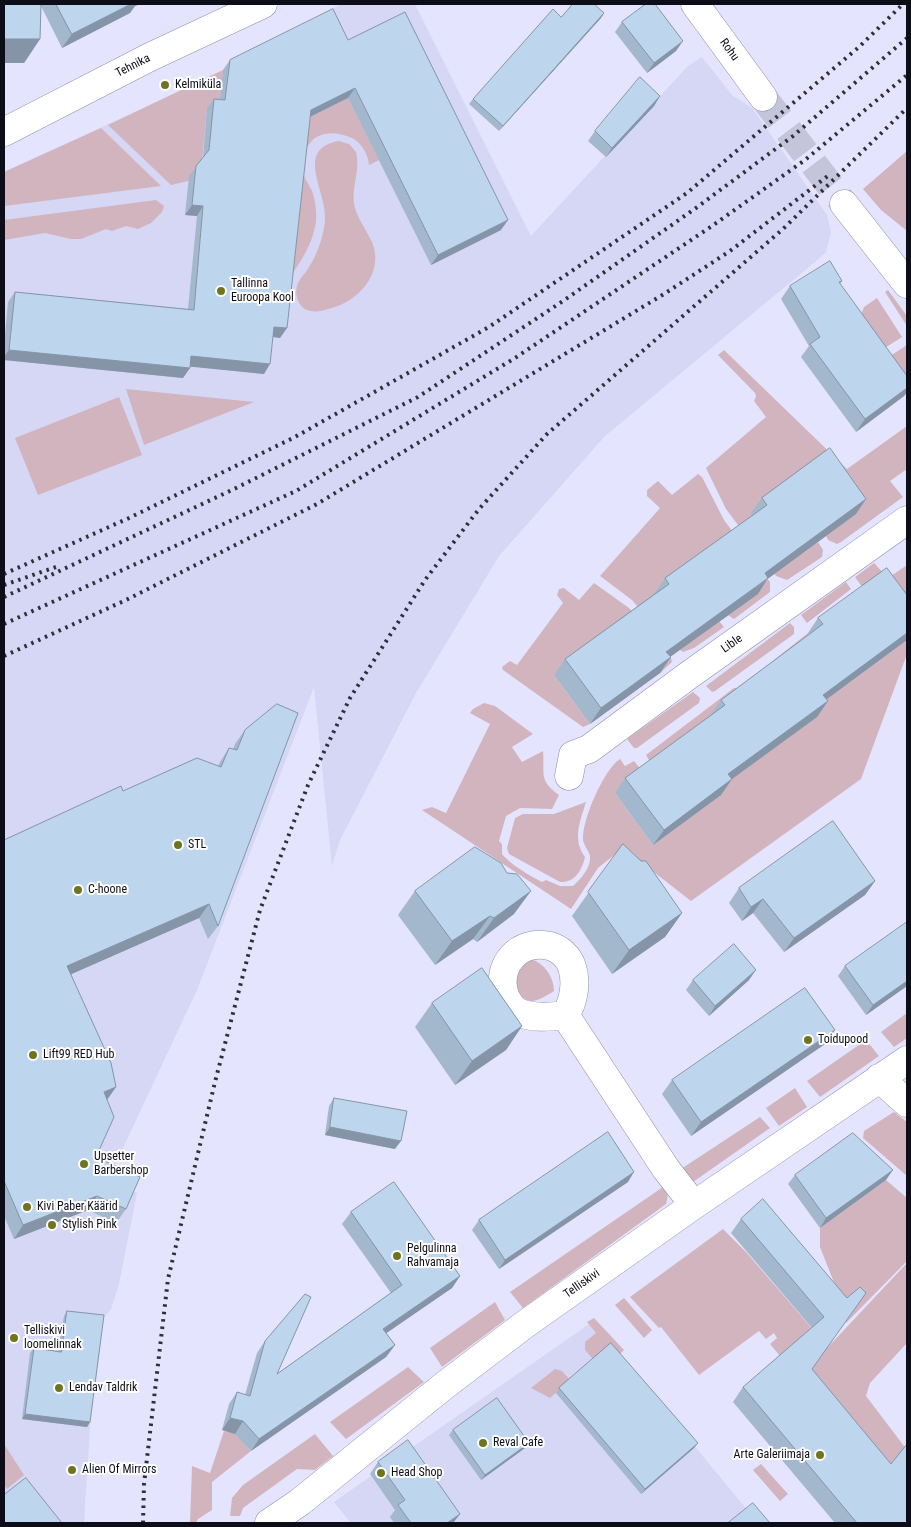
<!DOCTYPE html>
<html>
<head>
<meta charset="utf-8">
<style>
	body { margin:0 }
	#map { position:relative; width:911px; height:1527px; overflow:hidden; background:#e4e4fe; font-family:"Roboto Condensed",sans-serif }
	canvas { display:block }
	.frame { position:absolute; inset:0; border:5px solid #0d0d17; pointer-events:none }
</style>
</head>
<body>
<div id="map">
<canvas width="911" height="1527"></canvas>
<div class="frame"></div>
</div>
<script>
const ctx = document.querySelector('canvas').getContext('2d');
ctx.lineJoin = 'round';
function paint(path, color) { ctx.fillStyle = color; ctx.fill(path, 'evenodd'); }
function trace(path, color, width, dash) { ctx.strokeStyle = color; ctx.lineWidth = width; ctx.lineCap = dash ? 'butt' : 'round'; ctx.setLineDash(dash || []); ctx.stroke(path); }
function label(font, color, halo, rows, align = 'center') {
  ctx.font = font + ' "Roboto Condensed",sans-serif'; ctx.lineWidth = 4; ctx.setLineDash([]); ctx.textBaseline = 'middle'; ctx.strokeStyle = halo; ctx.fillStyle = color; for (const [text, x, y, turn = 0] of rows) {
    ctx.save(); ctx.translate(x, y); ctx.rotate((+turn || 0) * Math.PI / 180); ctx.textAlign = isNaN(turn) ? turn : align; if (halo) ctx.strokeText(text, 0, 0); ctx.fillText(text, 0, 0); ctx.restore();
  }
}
const built = new Path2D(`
	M341,4h74l116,232 157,-170 14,-9 30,38 20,13 75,107 4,17 -5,20 -11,10 -210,174 -106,120 -83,137 -76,147 -8,26 -18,-179 -117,303 -89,190 29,13 -18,91 -8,25 -7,9 -14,109 -6,96h-80v-1351l209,-96z
	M592,1322l166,201h-407l-17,-21z`);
const green = new Path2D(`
	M223,70l-4,39h-12l-6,63 -13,9 -17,4 -63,-60z
	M348,98l31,62 -10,5c-1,-10 -6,-20 -15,-26 -10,-5 -22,-8 -33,-4 -12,4 -19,19 -19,31 0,9 6,17 10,25 3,8 5,21 4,30 -3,24 -17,43 -30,62l18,-163z
	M101,128l60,58 -157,20v-34z
	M339,141l10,3 7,8c5,19 -6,37 -1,56 4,13 12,23 17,34 13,32 -15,61 -44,67 -9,3 -22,5 -28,-5 -3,-4 -5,-12 -3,-18 1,-6 9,-13 12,-19 9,-14 14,-30 16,-46 3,-29 -32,-72 14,-80z
	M907,151v80l-26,-21 -18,-21z
	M156,200l8,6 -2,6 -11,11 -13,6 -12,-3 -14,5 -6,-2 -25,10h-10l-26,-6 -41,7v-20z
	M888,290l19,26v10l-22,-34z
	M877,298l25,39 -22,14 -20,-34 4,-10z
	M907,345v46l-17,-35z
	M724,350l123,119 60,-43v43l-17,12 13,16 -62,45 -4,2 -9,-4 -2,-4 29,-22 -67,50 30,-22 5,8 -1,7 -35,23 -11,-4 -50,-67 -20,-41 60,-51 -12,-16 2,-5 -1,-3 -37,-38z
	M126,389l128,13 -110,43z
	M119,397l23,58 -104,40 -23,-57z
	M698,474l4,3 22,43 46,62v10l-36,27 -6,-4 29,-21h-103l35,49 30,-22 5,6 -30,21 -11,4 -22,-17 -29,-35 -32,-24 60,-68 -13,-12v-6l11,-9 14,14z
	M874,563l14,15 19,-13v60l-42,-34 -10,-14z
	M846,582l5,7 -44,34 -6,-8z
	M594,583l35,25 41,46 2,8 -12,11 -36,-49 -70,51 36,49 -7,3 -80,-57 -1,-3 8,-6 7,4 46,-62 -6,-8 2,-6 5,-1 15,12z
	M790,623l4,4v7l-79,57 -3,1 -6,-6z
	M808,633l38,52 61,-45v14l-46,125 -170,122 -68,-53 -25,20 -27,41 -149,-99 10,-3 14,6 44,-89 -20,-11 3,-4 11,-6 11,3 38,28 -21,13 10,15 21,-11c2,23 -5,29 16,44l-7,14 -32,-1 -14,8 -7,25 3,3v10c8,10 28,22 40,28l4,-2 14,6h13c8,-7 21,-22 16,-33 -2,-5 -6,-9 -6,-14 -1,-19 21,-70 37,-80l5,7 9,-5 9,11 -28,21 38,52 -1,-80 -6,-10 88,-67h5z
	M693,692l7,6 -1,5 -62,45h-3l-7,-9z
	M586,802c-6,20 -14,37 -1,55 -3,13 -10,26 -25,25l-51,-28 -2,-6 8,-30 8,-4h31z
	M533,960c12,4 21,18 21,31 -26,17 -31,12 -44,-14l17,-16z
	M907,1013v25l-13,9 -13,-15z
	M866,1040l13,16 -59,41 -13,-16z
	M795,1088l12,19 -28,19 -13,-18z
	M894,1112l13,10v54l-44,-38 1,-7z
	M760,1117l10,11 -77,54 -15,-11z
	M886,1180l21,18v63l-61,62 -23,-27 12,-11 -15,-38v-19z
	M663,1187c6,5 5,10 3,17l-143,104 -13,-16z
	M723,1229l23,23 82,95 79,-84v80l-37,40 -4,13 41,54v59l-137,-165 7,-6 -3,-5 -8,6 -7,-8 -60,44 -38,-48 -2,1 -29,-31z
	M624,1298l28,32 -8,8 -29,-33z
	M495,1302l10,18 -63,47 -12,-19z
	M594,1318l30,32 -8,8 -23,1 -8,-9v-8l11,-9 -9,-11z
	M408,1367l16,15 -78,57 -16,-17z
	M555,1369l7,2 8,9 -20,18 -19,-10z
	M224,1431l11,2 16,18 -39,31v28l-14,9 -2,4h-6l2,-57 18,7z
	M315,1434l18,22 -18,14 -18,-1 -54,39 -3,8h-10l2,-18 11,-13z
	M4,1444l20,31 -17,14 -3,-4z
	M761,1464l27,30 -8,7 -27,-31z`);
const minorTunnel = new Path2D(`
	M763,97l81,107`);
const minor = new Path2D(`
	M695,4l68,93
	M4,132l146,-75 113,-53
	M844,204l63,80
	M569,776l4,-21 16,-6 100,-74 218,-155
	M565,1015c9,-13 12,-33 7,-48 -3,-10 -12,-18 -22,-21 -31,-7 -55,19 -45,50 2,4 7,13 11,15 14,8 34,6 49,4l101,154 28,36
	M879,1078l28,25
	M269,1523l31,-21 145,-117 79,-60 170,-120 213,-145`);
const rail = new Path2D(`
	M4,574l125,-56 166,-81 194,-110 198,-134 172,-146 44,-43
	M4,585l52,-18
	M4,597l228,-107 186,-93 145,-96 133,-93 97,-72 114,-98
	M4,624l292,-133 219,-133 197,-132 93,-66 102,-85
	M4,656l122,-56 191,-96 347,-210 66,-43 99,-76
	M143,1523l1,-39 24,-205 47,-197 45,-172 48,-125 42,-87 75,-118 54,-71 68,-75 236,-205 124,-121`);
const wall = new Path2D(`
	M4,4h136l-5,2 -5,7 -68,35 -21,-42 -1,33 -16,24z
	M604,13l-3,5 -102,113 -30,-27 4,-5 88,-82z
	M622,22l54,29 -29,22 -32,-41z
	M348,40l153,190 -70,35 -83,-167 -38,18 -30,222 -7,-1 -9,37 -74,-8 -7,12 -179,-18v-14l4,-44 7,-10 173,17 9,-93 -12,-1 4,-39 14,-18 4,-50 7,-9h6l3,-29 7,-10z
	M660,96l-6,10 -48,51 -18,-16 7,-10z
	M842,281l-2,3 67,92v16l-3,4 -48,36 -55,-75 8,-11 -28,-47 9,-13z
	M762,498l94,16 -88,64 -10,16 -88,63h1l-11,16 -70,51 -36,-49 11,-16 89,-65 11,-16 88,-63 -2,-2z
	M907,595v45l-80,59 1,2 -11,16 -85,62 -11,16 -68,50 -38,-52 10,-15 86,-63 10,-15 88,-65 -1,-2 10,-15z
	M245,730l-27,196 -10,13 -9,-21 -128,56 45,113 -9,13 -11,57 30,52 -10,14 -28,-13 -74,29 -10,-23v-376l119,-49 95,-25 2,-4 9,-14 4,1 2,-5z
	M623,844l59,69 -17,24 -53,37 -40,-58z
	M507,873l7,41 -37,28 -4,-3 -38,26 -37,-50 17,-24z
	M875,881l-10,14 -81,57 -31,-39 -11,8 -13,-18 10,-15z
	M845,966l62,20 -41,29 -28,-39z
	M693,980h56l-40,36 -23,-26z
	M432,1003l90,23 -16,24 -51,35 -40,-58z
	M835,1030l-10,14 -134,92 -29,-42 10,-14z
	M334,1098l61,51 -70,-14 4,-29z
	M795,1175l91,5 -66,48 -32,-44z
	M628,1182l-129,87 -27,-39 7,-10z
	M351,1212l109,64 -8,12 -66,45 9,12 -9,12 -135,94 -16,-17 -13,-4 7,-26 8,-12 8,3 12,-42 8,-12 12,33 114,-81 -49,-69z
	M741,1219l106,79 -35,71 95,154h-72l-102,-121 10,-15 69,-59 -81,-95z
	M67,1311l23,111 -3,5 -65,-8 8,-66 4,-5 24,4 6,-36z
	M559,1388l139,55 -4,5 -53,46 -85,-101z
	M453,1430l76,13 -4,5 -44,32 -32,-45z
	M378,1462l82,52 -7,9h-59l-4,-6 5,-7 -25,-36z`);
const shadedWall = new Path2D(`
	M131,4h9l-5,2 -5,7 -68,35 10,-14z
	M604,13l-3,5 -102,113 4,-5z
	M4,39h36l-16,24h-20z
	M683,41l-7,10 -29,22 7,-10z
	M355,88l-7,10 -44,22 7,-10z
	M660,96l-6,10 -48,51 6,-9z
	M192,205l11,1 -6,10 -12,-1z
	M508,220l-7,10 -70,35 7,-10z
	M274,327l13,1 -7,10 -12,-2z
	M9,350l181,18 -7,10 -179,-18v-3z
	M191,356l79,8 -6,10 -80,-8z
	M907,388v4l-3,4 -48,36 9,-13z
	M866,499l-10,15 -102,75 11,-16z
	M768,578l-10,16 -102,73 10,-15z
	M907,633v7l-95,70 11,-15z
	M671,657l-11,16 -70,51 11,-16z
	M828,701l-11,16 -85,62 -11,16 -68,50 11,-15 64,-56z
	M875,881l-10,14 -81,57 10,-14z
	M531,891l-17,23 -37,28 17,-24z
	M763,899l-10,14 -11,8 9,-14z
	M209,904l-10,14 -141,62 9,-14z
	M682,913l-17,24 -53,37 17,-24z
	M490,916l-17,23 -38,26 17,-24z
	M756,970l-7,10 -40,36 6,-10z
	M907,981v5l-41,29 7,-10z
	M522,1026l-16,24 -51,35 17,-24z
	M835,1030l-10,14 -134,92 10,-14z
	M116,1087l-10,14 -2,-9z
	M330,1127l71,14 -6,8 -70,-14z
	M893,1170l-7,10 -66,48 6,-10z
	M634,1172l-6,10 -129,87 6,-9z
	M97,1196l-9,14 -74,29 9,-14z
	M460,1276l-8,12 -77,53 8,-12z
	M395,1345l-9,12 -135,94 8,-12z
	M25,1414l65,8 -3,5 -65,-8z
	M230,1418l13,3 -8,13 -13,-4z
	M529,1443l-4,5 -44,32 4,-5z
	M698,1443l-4,5 -53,46 4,-5z
	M460,1514l-7,9h-6z`);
const building = new Path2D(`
	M4,4h37l-1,35h-36z
	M56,4h75l-59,30z
	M573,4h21l10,9 -101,113 -30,-27 80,-90 8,8z
	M646,4h9l28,37 -29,22 -32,-41z
	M333,9l15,31 57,-28 103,208 -70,35 -83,-167 -44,22 -24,218 -13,-1 -4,37 -79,-8 -1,12 -181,-18 6,-58 179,18 9,-104 -11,-1 4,-39 13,-16 5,-51 11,1 5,-40z
	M640,77l20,19 -48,52 -17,-17z
	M830,261l12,20 -3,1 68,94v12l-42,31 -55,-75 10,-7 -30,-51z
	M830,448l36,51 -101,74 3,5 -102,74 5,5 -70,51 -36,-49 104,-75 -4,-6 102,-73 -5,-7z
	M887,568l20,27v38l-84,62 5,6 -100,73 4,5 -68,51 -39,-52 100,-73 -4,-5 102,-76 -5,-6z
	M277,704l21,9 -80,213 -9,-22 -142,62 44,97 5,24 -12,5 10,25 -18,40 44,20 -14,32 -29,-13 -74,29 -19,-44v-341l117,-54 2,5 74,-33 24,9 8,-19 8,2 8,-20z
	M833,821l42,60 -81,57 -31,-39 -12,8 -12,-19z
	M623,844l18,17h5l36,52 -53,37 -41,-58z
	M475,847l26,16 6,10 10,1 14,17 -37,27 -4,-2 -38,25 -37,-50z
	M907,922v59l-34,24 -28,-39z
	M734,944l22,26 -41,36 -22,-26z
	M482,968l40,58 -50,35 -40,-58z
	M805,988l30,42 -134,92 -29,-42z
	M334,1098l73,13 -6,30 -71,-14z
	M608,1132l26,40 -129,88 -26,-40z
	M853,1133l40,37 -67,48 -31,-43z
	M394,1182l66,94 -77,53 12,16 -136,94 -16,-18 -13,-3 7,-26 13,4 15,-55 40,-47 6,3 -34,77 125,-89 -51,-73z
	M763,1199l84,99 13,-11 6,6 -54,76 79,95 16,-20v79h-50l-114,-136 81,-70 -83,-98z
	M67,1311l37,4 -14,107 -65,-8 9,-66 27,4z
	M611,1343l87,100 -53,46 -86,-101z
	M497,1398l32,45 -44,32 -32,-45z
	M408,1440l52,74 -13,9h-36l-13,-18 7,-5 -27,-38z
	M26,1478l36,45h-58v-28z
	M753,1503l17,20h-42z`);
const markers = [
	[165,85,5,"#6e751e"],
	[221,291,5,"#6e751e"],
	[178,845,5,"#6e751e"],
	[78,890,5,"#6e751e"],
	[808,1040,5,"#6e751e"],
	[33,1055,5,"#6e751e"],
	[84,1164,5,"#6e751e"],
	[27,1207,5,"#6e751e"],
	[52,1225,5,"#6e751e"],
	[397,1256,5,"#6e751e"],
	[14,1338,5,"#6e751e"],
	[59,1388,5,"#6e751e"],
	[483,1443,5,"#6e751e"],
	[820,1455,5,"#6e751e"],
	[72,1470,5,"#6e751e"],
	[381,1473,5,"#6e751e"]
];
const streetNames = [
	["Rohu",729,50,54],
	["Tehnika",133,66,-27],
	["Lible",732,644,-35],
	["Telliskivi",582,1284,-35]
];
const poiNames = [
	["Kelmiküla",175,85],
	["Tallinna",231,284],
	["Euroopa Kool",231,298],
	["STL",188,845],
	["C-hoone",88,890],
	["Toidupood",818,1040],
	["Lift99 RED Hub",43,1055],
	["Upsetter",94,1157],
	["Barbershop",94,1171],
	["Kivi Paber Käärid",37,1207],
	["Stylish Pink",62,1225],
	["Pelgulinna",407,1249],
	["Rahvamaja",407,1263],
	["Telliskivi",24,1331],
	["loomelinnak",24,1345],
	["Lendav Taldrik",69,1388],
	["Reval Cafe",493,1443],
	["Arte Galeriimaja",810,1455,"right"],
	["Alien Of Mirrors",82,1470],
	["Head Shop",391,1473]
];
paint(built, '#d6d6f5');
paint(green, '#d2b4bf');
trace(minorTunnel, '#c4c4db', 28, [28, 14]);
trace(minor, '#8e8eac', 29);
trace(minor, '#fff', 28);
trace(rail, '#2f2f3b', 4, [2.5, 5]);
paint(wall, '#a3b7cd');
paint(shadedWall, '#8595a7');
paint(building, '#bed5ee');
trace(building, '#8595a7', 1);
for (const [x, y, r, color] of markers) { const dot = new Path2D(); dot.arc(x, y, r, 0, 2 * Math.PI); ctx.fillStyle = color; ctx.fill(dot); trace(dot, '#fff', 2); }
label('12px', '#0d0d17', '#fff', streetNames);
label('12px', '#0d0d17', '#fff', poiNames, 'left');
</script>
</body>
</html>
